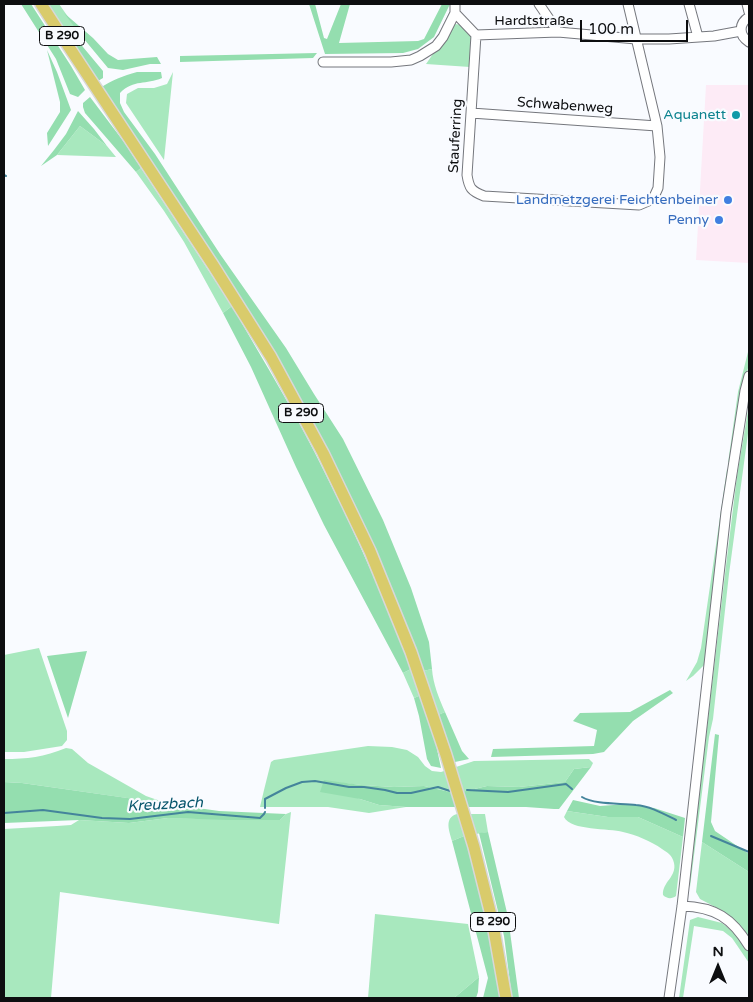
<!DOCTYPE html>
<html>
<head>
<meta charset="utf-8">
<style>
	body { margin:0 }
	#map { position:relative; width:753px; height:1002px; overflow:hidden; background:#f9fbff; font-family:"Varela Round",sans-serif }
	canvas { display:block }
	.frame { position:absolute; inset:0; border:5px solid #0d0e10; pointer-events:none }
	.north { position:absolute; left:693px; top:942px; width:50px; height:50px; -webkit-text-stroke:4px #f9fbff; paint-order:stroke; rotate:0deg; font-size:14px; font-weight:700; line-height:20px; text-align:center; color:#0d0e10 }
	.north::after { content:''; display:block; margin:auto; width:18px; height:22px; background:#0d0e10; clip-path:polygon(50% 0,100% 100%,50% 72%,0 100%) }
	.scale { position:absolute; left:580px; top:20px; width:108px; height:22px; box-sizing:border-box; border:2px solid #0d0e10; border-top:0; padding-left:6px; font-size:15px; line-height:18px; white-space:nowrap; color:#0d0e10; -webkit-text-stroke:4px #f9fbff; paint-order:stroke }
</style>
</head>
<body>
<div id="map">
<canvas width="753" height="1002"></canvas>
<div class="frame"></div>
<div class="north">N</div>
<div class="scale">100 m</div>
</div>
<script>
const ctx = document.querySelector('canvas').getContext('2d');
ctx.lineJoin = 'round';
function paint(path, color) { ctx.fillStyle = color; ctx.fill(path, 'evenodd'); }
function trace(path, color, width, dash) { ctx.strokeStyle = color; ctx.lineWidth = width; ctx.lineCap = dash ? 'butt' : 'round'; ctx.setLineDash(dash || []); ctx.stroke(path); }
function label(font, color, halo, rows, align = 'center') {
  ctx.font = font + ' "Varela Round",sans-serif'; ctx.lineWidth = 4.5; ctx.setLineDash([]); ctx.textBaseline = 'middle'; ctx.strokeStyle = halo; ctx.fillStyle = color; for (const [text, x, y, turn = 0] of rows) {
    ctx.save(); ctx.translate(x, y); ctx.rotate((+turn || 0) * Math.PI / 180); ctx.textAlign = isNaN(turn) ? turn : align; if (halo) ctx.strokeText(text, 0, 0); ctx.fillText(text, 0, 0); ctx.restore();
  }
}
const commercial = new Path2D(`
	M706,85h43v178l-53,-3z`);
const green = new Path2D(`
	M45,4h14l24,34 -12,7z
	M455,24l7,1 9,8 1,7 -2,27 -44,-3 20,-29z
	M173,72l-9,88 -38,-57 1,-9 11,-6h16l13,-4z
	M80,126l27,20 9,11 -59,-2z
	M141,168l91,138 -9,7 -39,-71 -20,-31 -28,-39z
	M749,348v16l-5,20 -13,74 -3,5 10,-71z
	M749,405v21l-20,148 -16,145 -4,18 -19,150 -1,-6 36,-307 12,-98z
	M727,469l3,6 -25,189 -12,12 -7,5 11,-19 4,-14z
	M39,648l28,83v9l-5,6 -38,6h-20v-97z
	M411,669l10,26 -7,3 -11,-25z
	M432,669c1,15 7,29 13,43l-7,3 -15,-44z
	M368,746l24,1 15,3 11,7 7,9 7,5 9,1 33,-11 115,-2 4,4 -2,4 -17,2 -9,13 -46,5 -32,-1 -21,5 -16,1 -26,-6 -30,1 -33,-2 -37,-4 36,18 19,6 27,2 -37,6 -41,-6h-68l4,-17 7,-28 3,-2z
	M66,748l6,1 16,14 58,33 23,8 -147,-21 -18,-1v-23c23,0 40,-2 62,-11z
	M567,811l41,6h30l45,20 -7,59c-4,3 -9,3 -13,-1 -1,-13 14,-18 11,-32 -2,-8 -6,-10 -12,-14 -11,-8 -26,-14 -39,-17 -14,-4 -52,-1 -59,-15z
	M291,812l-12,112 -219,-32 -9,106h-47v-169l53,-3 14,-1 8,-5 50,3 39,-5 112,2 6,-6z
	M457,814h28l3,18 -24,4 -12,5c-3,-11 -8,-23 5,-27z
	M702,842l47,30v66l-8,-12 -20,-16 -21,-11 -4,-7z
	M375,914l93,10 11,53 -25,21h-86z
	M698,917l24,6 11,9 7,7 9,14v10l-17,-25 -9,-7 -29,-5 -11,72h-4l11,-78z`);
const forest = new Path2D(`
	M21,4h10l40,62 14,24 -7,7 -8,-3 -14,-35z
	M309,4h6l9,34 3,1 14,-35h9l-11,39 79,-2 6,-2 18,-35h8l-16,33 -16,12 -15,4 -78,1z
	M64,13l29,25 15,16 10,6 39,-3 4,7h-11l-27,6 -15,-2 -29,-35z
	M78,41l25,30v7l-5,3 -10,-11 -17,-25z
	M47,50l10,22 14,38 -23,36 -1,-13 13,-21v-10z
	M317,53l-4,5 -133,4v-6z
	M137,72h24l1,6c-16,7 -28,1 -42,15v10l4,9 31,42 65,100 66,94 28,46 29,45 40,81 28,68 18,54 3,27 -9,2 -16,-41 -160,-320 -57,-90 -90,-132c12,-8 23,-12 37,-16z
	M90,97l34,45 17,26 -5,4 -51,-59 -2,-6v-4z
	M78,111l16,18 13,17 -27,-20 -23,29 -16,11 13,-16 12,-16z
	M232,306c32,56 66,111 94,169 32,63 60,128 85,194l-8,4 -79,-148 -28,-58 -45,-100 -28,-54z
	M87,651l-19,67 -21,-62z
	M670,690l3,3 -40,28 -29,31 -11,2 -102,3 2,-8 101,-3 3,-16 -24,-9 7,-8 50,-1z
	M421,695l13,40 7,33 -10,-2 -4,-7 -8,-43 -5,-18z
	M445,712l17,39 7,8 -14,3 -17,-47z
	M715,734l4,1 -8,87 4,9 34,23v18l-47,-30z
	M591,767l-32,42h-5l-28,-2h-120l-27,-2 -19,-6 -40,-7 4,-12 37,5 33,2 30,-1 26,6 16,-1 21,-5 32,1 46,-5 9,-13z
	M4,782l18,1 197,28 67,3 -6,6h-52l-60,-2 -39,5 -50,-3 -75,3z
	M573,800l27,6 27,-2 27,4 31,10 -2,19 -45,-20h-30l-41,-6z
	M488,832l20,85 11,81h-7l-8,-62 -25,-103z
	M464,836c19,53 27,107 36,162h-17l5,-20 -36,-137z
	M479,977l-1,15 -2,6h-22z`);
const stream = new Path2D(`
	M4,175l2,1
	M467,790l41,2 58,-8 6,5
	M582,797c13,8 39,6 54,8 14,1 28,9 40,15
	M265,808v-9l21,-11 16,-6 13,-1 34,6h15l21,3 12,3h14l27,-6 12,4
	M4,813l39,-3 59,8 28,1 58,-7 72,6 4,-4 1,-2
	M711,836l38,16`);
const minor = new Path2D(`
	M539,4l19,28
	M689,4l9,33
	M747,4l2,8
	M455,13l21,22 82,-3 78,7h33l45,-3 27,-5
	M749,17c-10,6 -11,18 0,25
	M476,35l-9,140c2,13 4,16 17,21l155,9 14,-6 5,-11 2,-31 -3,-31 -29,-122
	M323,62h68l20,-2 9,-4 16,-10 7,-9 12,-24v-9
	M471,113l186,13
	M682,906c33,1 50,12 67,40
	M669,998l13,-92 44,-394 19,-121 4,-15`);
const major = new Path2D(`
	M41,4l24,37 148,224 58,92 52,96 47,98 41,101 35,103 28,92 18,72 14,79`);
const markers = [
	[736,115,5,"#0f9aa8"],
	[728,200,5,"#3f7fe0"],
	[719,220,5,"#3f7fe0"]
];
const shields = [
	[62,36,45],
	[301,413,45],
	[493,922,45]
];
const shieldNames = [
	["B 290",62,36],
	["B 290",301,413],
	["B 290",493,922]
];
const streetNames = [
	["Hardtstraße",534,21],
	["Schwabenweg",565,106,4],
	["Stauferring",456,136,-87]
];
const cultureNames = [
	["Aquanett",726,115]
];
const shopNames = [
	["Landmetzgerei Feichtenbeiner",718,200],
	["Penny",709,220]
];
const waterNames = [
	["Kreuzbach",165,805,-3]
];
paint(commercial, '#fdebf6');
paint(green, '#a8e8be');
paint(forest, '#94deaf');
trace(stream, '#44849b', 2);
trace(minor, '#75777d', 11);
trace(major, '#d8d8d9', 14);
trace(minor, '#fff', 9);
trace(major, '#d9cb6b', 11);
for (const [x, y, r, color] of markers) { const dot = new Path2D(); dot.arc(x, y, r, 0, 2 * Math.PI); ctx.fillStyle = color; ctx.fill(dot); trace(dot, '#f9fbff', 2); }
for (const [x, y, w] of shields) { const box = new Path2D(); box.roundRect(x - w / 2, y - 9.5, w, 19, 4); ctx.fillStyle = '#f9fbff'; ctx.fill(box); trace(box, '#0d0e10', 1); }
label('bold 12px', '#0d0e10', null, shieldNames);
label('14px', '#0d0e10', '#f9fbff', streetNames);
label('14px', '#0d838f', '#f9fbff', cultureNames, 'right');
label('14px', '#366cbe', '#f9fbff', shopNames, 'right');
label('italic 15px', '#06556c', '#f9fbff', waterNames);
</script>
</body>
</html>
